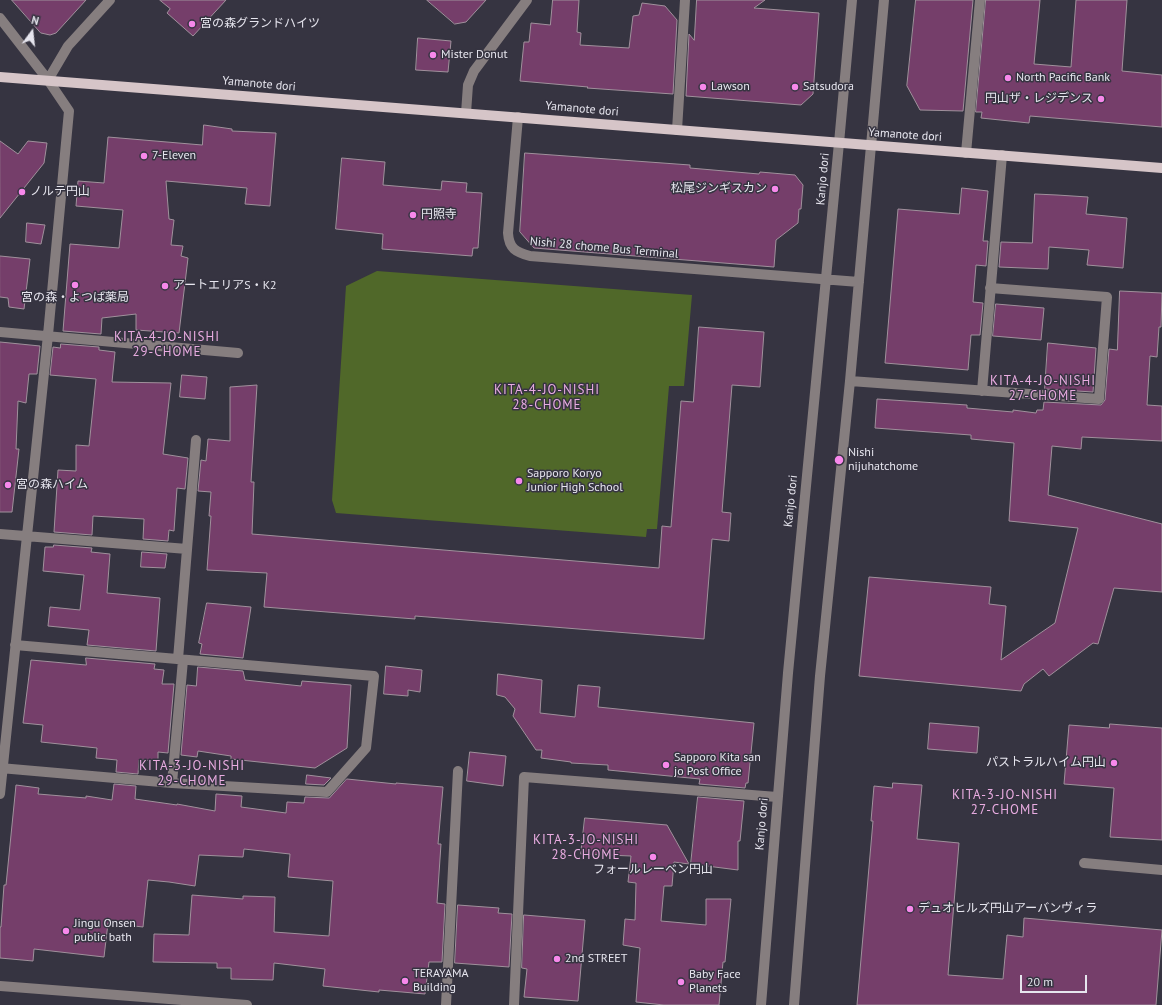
<!DOCTYPE html>
<html>
<head>
<meta charset="utf-8">
<style>
	body { margin:0 }
	#map { position:relative; width:1162px; height:1005px; overflow:hidden; background:#363441; font-family:"PT Sans",sans-serif }
	canvas { display:block }
	.north { position:absolute; left:12px; top:12px; width:40px; height:40px; -webkit-text-stroke:3px #363441; paint-order:stroke; rotate:15deg; font-size:11px; font-weight:700; line-height:16px; text-align:center; color:#e6e5ee }
	.north::after { content:''; display:block; margin:auto; width:14px; height:18px; background:#e6e5ee; clip-path:polygon(50% 0,100% 100%,50% 72%,0 100%) }
	.scale { position:absolute; left:1020px; top:975px; width:67px; height:18px; box-sizing:border-box; border:2px solid #e6e5ee; border-top:0; padding-left:5px; font-size:12px; line-height:14px; white-space:nowrap; color:#e6e5ee; -webkit-text-stroke:3px #363441; paint-order:stroke }
</style>
</head>
<body>
<div id="map">
<canvas width="1162" height="1005"></canvas>
<div class="north">N</div>
<div class="scale">20 m</div>
</div>
<script>
const ctx = document.querySelector('canvas').getContext('2d');
ctx.lineJoin = 'round';
function paint(path, color) { ctx.fillStyle = color; ctx.fill(path, 'evenodd'); }
function trace(path, color, width, dash) { ctx.strokeStyle = color; ctx.lineWidth = width; ctx.lineCap = dash ? 'butt' : 'round'; ctx.setLineDash(dash || []); ctx.stroke(path); }
function label(font, color, halo, rows, align = 'center') {
  ctx.font = font + ' "PT Sans","Noto Sans JP",sans-serif'; ctx.lineWidth = 3; ctx.setLineDash([]); ctx.textBaseline = 'middle'; ctx.strokeStyle = halo; ctx.fillStyle = color; for (const [text, x, y, turn = 0] of rows) {
    ctx.save(); ctx.translate(x, y); ctx.rotate((+turn || 0) * Math.PI / 180); ctx.textAlign = isNaN(turn) ? turn : align; if (halo) ctx.strokeText(text, 0, 0); ctx.fillText(text, 0, 0); ctx.restore();
  }
}
const green = new Path2D(`
	M377,271l315,24 -8,91h-15l-12,143h-10l-1,8 -310,-24 -4,-13 14,-214z`);
const building = new Path2D(`
	M12,0h74l-30,33 -6,2 -9,-2z
	M160,0h66l-33,36 -26,-23 3,-4z
	M427,0h59l-20,22 -11,2z
	M553,0h26l-2,32 4,1 -1,12 49,3 4,-32 6,-1 3,-12 23,3 12,14 -4,74 -86,-6 1,-1 -68,-6 4,-39h5l2,-19 19,2z
	M697,0h68l-11,8 65,5 -6,81 -12,11 -115,-9 3,-62 5,6z
	M916,0h57l-10,111 -43,-1 -13,-24z
	M986,0h54l-6,64 37,3 5,-67h51l-5,71 40,4v52l-132,-11 -1,7 -48,-5 1,-6h-6z
	M418,38l33,3 -3,31 -32,-2z
	M204,125l28,4v2l44,2 -6,73 -25,-2 2,-16 -81,-7 3,38 5,1 -3,25 12,1 -2,10 7,2 -9,75 -43,-3v-16l-34,4 -1,16 -38,-3 7,-87 49,4 4,-38 -47,-4 2,-25 26,2 4,-46 94,8z
	M0,141l18,13 10,-13 19,2 -3,20 -44,55z
	M525,153l165,12v3l69,6 1,-2 35,3 8,10 -2,24h-2l-1,14 -22,17 -2,27 -240,-19 -14,-16z
	M342,158l43,4 -2,23 58,5 1,-9 25,2 -1,9 16,1 -4,55h-5l-1,8 -90,-7 1,-15 -47,-5z
	M962,188l26,3 -5,50h5l-2,25 -10,-1 -3,37 10,1 -3,32h-9l-3,35 -83,-7 13,-154 61,5z
	M1035,194l22,1 31,2 -2,17 41,4 -4,50 -36,-3 2,-15 -40,-3 -1,22 -49,-2 2,-25 31,1z
	M27,223l18,2 -4,19 -15,-2z
	M0,256l30,3 -6,50 -15,-2 -1,-9 -8,-1z
	M1120,291l42,2 -1,34h-2l-2,30 -7,-1 -3,49 15,1v35l-80,-4 -1,12 -29,-3 -4,49 114,29v68l-48,-4 -16,56 -5,-1 -44,33 -6,-7 -19,15 -3,7 -162,-15 10,-99 122,10 -2,17 17,2 -5,54 54,-37 23,-95 -69,-7 5,-78 -43,-4v-4l-96,-7 2,-29 90,6v3l46,4v-2l23,3 1,-3h6l1,-8 57,3 4,-5 4,-51 8,1z
	M996,304l48,4 -3,32 -48,-4z
	M699,327l65,5 -4,55 -28,-2 -10,127 9,1 -2,28 -17,-2 -8,100 -289,-23v3l-151,-12 3,-34 -60,-3 4,-54h-2l2,-24 -13,-1 3,-31 5,1 2,-22 22,2v-54l27,-2 -6,97h3l-2,52 407,34 3,-42 9,1 10,-126 12,1z
	M0,342l40,4 -3,28h-8l-3,29 -8,-2 -2,48h3l-7,63h-12z
	M1048,343l48,5 -3,44 -48,-3z
	M61,344l38,3v3l16,2 -3,30 59,1 -8,71 25,4 -3,31 -8,-1 -3,43 -5,-1 -1,11 -25,-2 1,-20 -51,-3 -1,19 -38,-3 4,-62 18,1v-26l13,1 7,-67 -46,-4 3,-28 7,1z
	M182,375l25,2 -2,22 -25,-2z
	M54,545l38,3 -1,4 19,2 -3,39 53,5 -4,53 -69,-6 2,-15 -41,-4 2,-19 30,3 4,-35 -41,-4 2,-24h8z
	M142,552l25,2 -2,14 -24,-1z
	M207,603l44,4 -8,51 -43,-4 2,-10 -3,-1z
	M86,658l69,6 -1,5 10,1 -2,14h12l-6,69 -10,-1v9l-19,-1 -1,14 -22,-2 1,-12 -21,-2 1,-10 -56,-6 2,-17 -20,-2 8,-63 55,5z
	M386,666l36,4 -2,22 -12,-2v6l-24,-2z
	M198,667l45,4 2,9 56,6 1,-5 49,4 -4,63 -32,20 -84,-9v-3l-33,-5 -1,6 -16,-2 6,-70 9,1z
	M498,674l44,6 -2,33 35,4 3,-32 22,2 -2,20 156,16 -6,60h-2l-1,5 -46,-4 1,-5 -92,-9v-5l-37,-2v-1l-30,-4 1,-8h-6l-23,-34 2,-7 -10,-12 -8,-2z
	M930,723l49,4 -2,26 -49,-4z
	M1110,724l52,4v112l-52,-3 4,-49 -50,-4 5,-59 40,3z
	M470,752l36,4 -3,30 -36,-5z
	M307,775l24,3 -7,7 -18,-1z
	M347,779l49,5v-1l47,4 -5,57h3l-4,59 8,1 -3,58h-13l-4,32 -46,-4v2l-56,-6 2,-17 -51,-6 -1,17 -42,-1v-11h-14v-5l-64,-1 1,-28 35,1 3,-40 51,4v-3l32,1 -1,35 55,4 4,-55 -45,-4 2,-23 -46,-5 -1,8 -44,-2 -4,31 -26,-4 -21,-2 -5,47 -35,-4 -4,34 -70,-8 -1,12 -33,-3v-31h1l3,-42h2l10,-100 23,3 -1,6 48,4v-2l26,4 2,-16 22,2 -1,13 42,6v-1l38,7 1,-17 26,2 -1,11 45,6 1,-11 17,1 1,-6 24,1z
	M893,783l29,2 -5,54 42,4 -11,132 55,4 4,-44 16,2 1,-19 138,12 -6,75h-299l16,-184h-2l3,-35 18,2z
	M698,797l46,4 -4,40h-2v29l-47,-6z
	M585,818l82,7 22,39 -15,-2 -2,24h-8l-3,35 45,4v-26h25l-6,63h-2l-4,43h-55l-28,-3 4,-54 -17,-3 2,-26 10,1 1,-37 -8,-1 3,-26 -50,-2z
	M458,905l41,3 -1,5 14,1 -3,53 -54,-4z
	M524,915l61,5 -7,81 -54,-4 3,-28 -5,-1z`);
const minor = new Path2D(`
	M0,18l48,62
	M466,113l2,-28 6,-14 53,-71
	M518,117l-10,116c1,16 8,19 22,23l329,26
	M677,130l8,-130
	M966,153l14,-153
	M0,332l238,21
	M850,381l249,18 8,-102 -117,-9
	M982,391l20,-236
	M0,534l187,15
	M178,659l18,-219
	M0,768l172,15 155,9 39,-44 8,-72 -359,-31
	M172,783l11,-123
	M0,794l48,-459 21,-224 -21,-31 20,-34 42,-46
	M1084,863l78,7
	M0,986l247,19
	M446,1005l12,-234
	M514,1005l10,-228 253,20
	M761,1005l27,-332 51,-530 13,-143
	M794,1005l26,-329 30,-295 34,-381`);
const major = new Path2D(`
	M0,77l1162,91`);
const markers = [
	[192,24,4,"#f788eb"],
	[433,55,4,"#f788eb"],
	[1008,78,4,"#f788eb"],
	[703,87,4,"#f788eb"],
	[795,87,4,"#f788eb"],
	[1101,99,4,"#f788eb"],
	[144,156,4,"#f788eb"],
	[775,189,4,"#f788eb"],
	[22,192,4,"#f788eb"],
	[413,215,4,"#f788eb"],
	[75,285,4,"#f788eb"],
	[165,286,4,"#f788eb"],
	[839,460,5,"#f788eb"],
	[519,481,4,"#f788eb"],
	[8,485,4,"#f788eb"],
	[1114,763,4,"#f788eb"],
	[666,765,4,"#f788eb"],
	[653,857,4,"#f788eb"],
	[910,909,4,"#f788eb"],
	[66,931,4,"#f788eb"],
	[557,959,4,"#f788eb"],
	[405,981,4,"#f788eb"],
	[681,982,4,"#f788eb"]
];
const poiNames = [
	["宮の森グランドハイツ",200,24],
	["Mister Donut",441,55],
	["North Pacific Bank",1016,78],
	["Lawson",711,87],
	["Satsudora",803,87],
	["円山ザ・レジデンス",1093,99,"right"],
	["7-Eleven",152,156],
	["松尾ジンギスカン",767,189,"right"],
	["ノルテ円山",30,192],
	["円照寺",421,215],
	["アートエリアS・K2",173,286],
	["宮の森・よつば薬局",75,298,"center"],
	["Nishi",848,453],
	["nijuhatchome",848,467],
	["Sapporo Koryo",527,474],
	["Junior High School",527,488],
	["宮の森ハイム",16,485],
	["Sapporo Kita san",674,758],
	["jo Post Office",674,772],
	["パストラルハイム円山",1106,763,"right"],
	["フォールレーベン円山",653,870,"center"],
	["デュオヒルズ円山アーバンヴィラ",918,909],
	["Jingu Onsen",74,924],
	["public bath",74,938],
	["2nd STREET",565,959],
	["TERAYAMA",413,974],
	["Building",413,988],
	["Baby Face",689,975],
	["Planets",689,989]
];
const streetNames = [
	["Yamanote dori",259,84,5],
	["Yamanote dori",582,109,5],
	["Yamanote dori",905,135,4],
	["Kanjo dori",823,179,-85],
	["Nishi 28 chome Bus Terminal",604,248,5],
	["Kanjo dori",791,501,-84],
	["Kanjo dori",762,824,-85]
];
const neighbourhoodNames = [
	["KITA-4-JO-NISHI",167,337],
	["29-CHOME",167,352],
	["KITA-4-JO-NISHI",1043,381],
	["27-CHOME",1043,396],
	["KITA-4-JO-NISHI",547,390],
	["28-CHOME",547,405],
	["KITA-3-JO-NISHI",192,766],
	["29-CHOME",192,781],
	["KITA-3-JO-NISHI",1005,795],
	["27-CHOME",1005,810],
	["KITA-3-JO-NISHI",586,840],
	["28-CHOME",586,855]
];
paint(green, '#506829');
paint(building, '#753e6a');
trace(building, '#a0919c', 1);
trace(minor, '#867e7f', 10);
trace(major, '#d6c5c8', 10);
for (const [x, y, r, color] of markers) { const dot = new Path2D(); dot.arc(x, y, r, 0, 2 * Math.PI); ctx.fillStyle = color; ctx.fill(dot); trace(dot, '#363441', 1.5); }
label('12px', '#e6e5ee', '#363441', poiNames, 'left');
label('12px', '#e6e5ee', '#363441', streetNames);
ctx.letterSpacing = '1px';
label('13px', '#e9ace1', '#363441', neighbourhoodNames);
ctx.letterSpacing = '0px';
</script>
</body>
</html>
